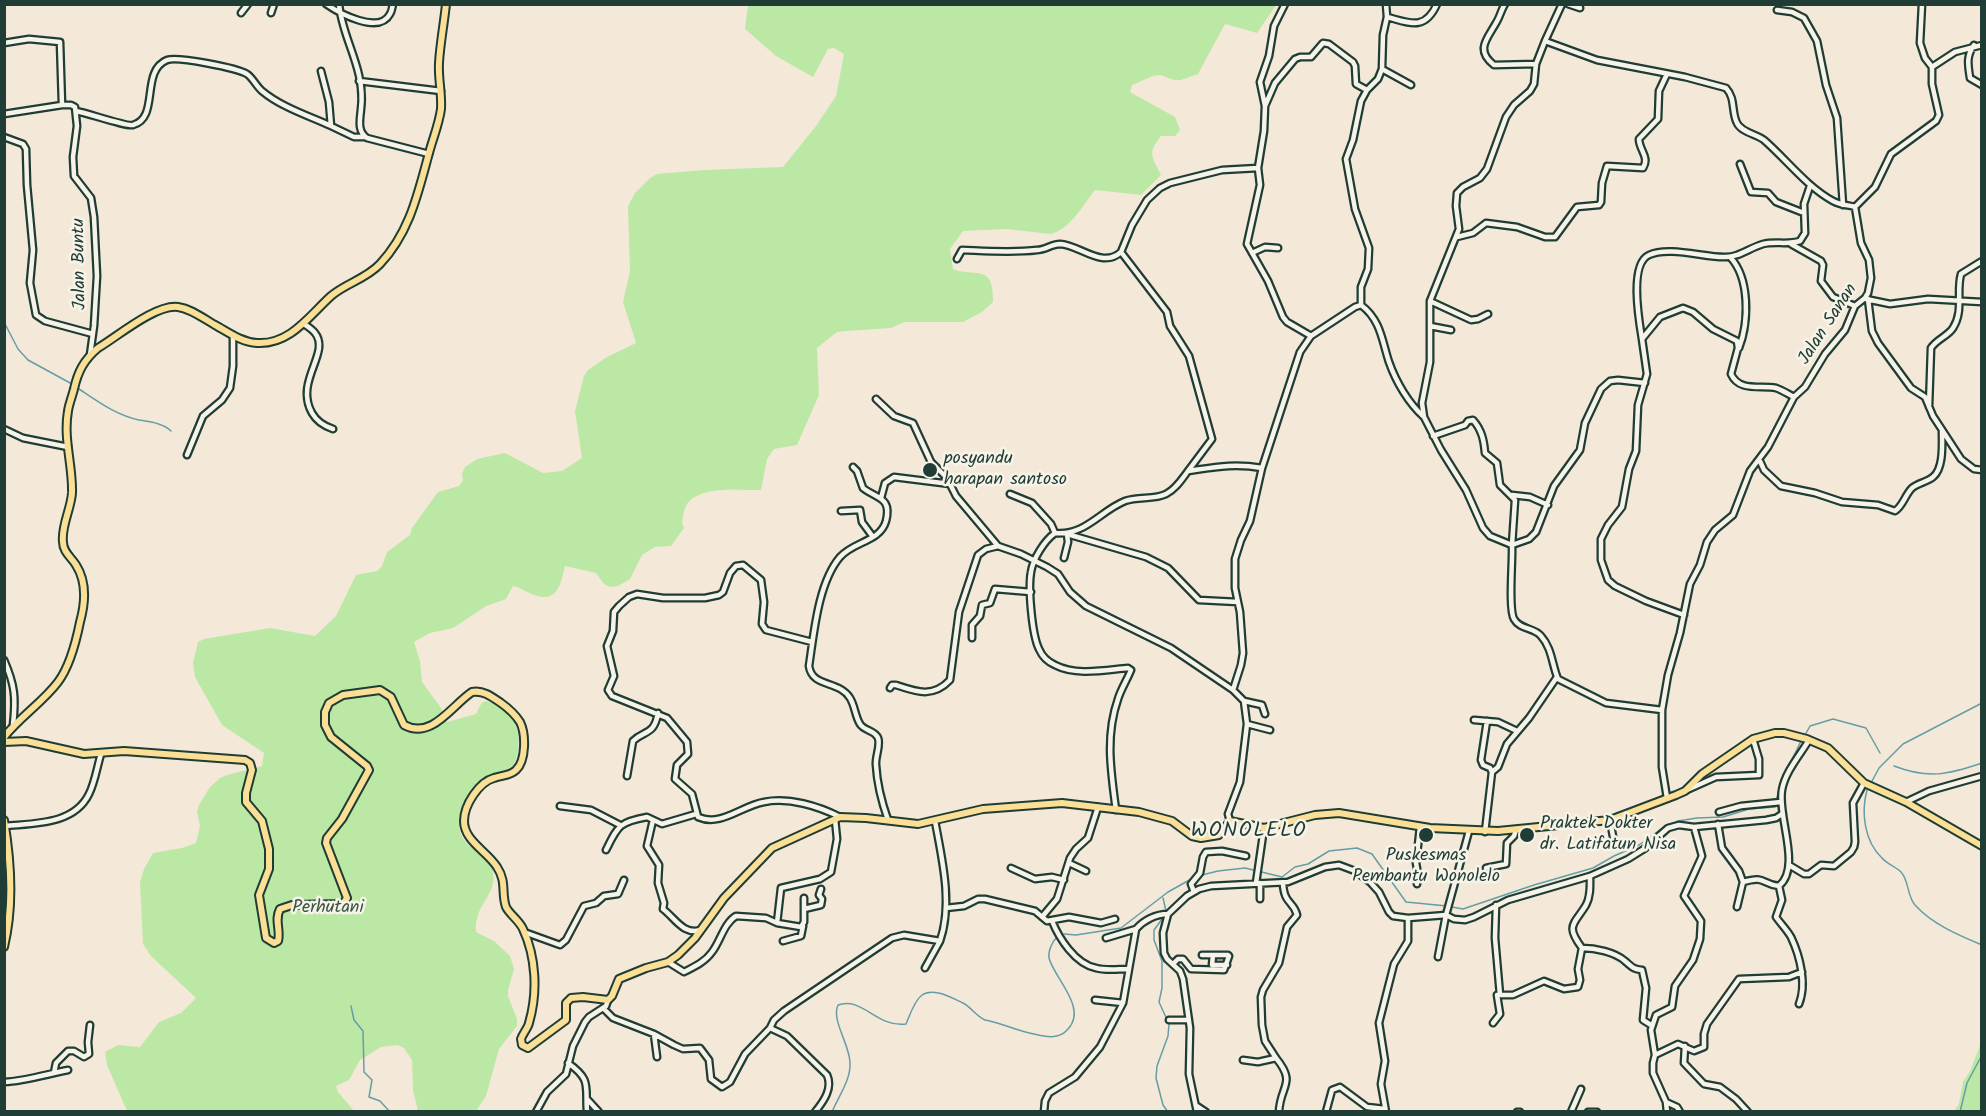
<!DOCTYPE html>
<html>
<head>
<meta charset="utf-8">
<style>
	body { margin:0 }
	#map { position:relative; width:1986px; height:1116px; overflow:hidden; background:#f4e9d8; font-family:Kalam,sans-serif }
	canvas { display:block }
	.frame { position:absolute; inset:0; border:6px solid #1f3d34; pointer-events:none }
</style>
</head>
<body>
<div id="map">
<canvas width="1986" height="1116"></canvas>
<div class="frame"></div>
</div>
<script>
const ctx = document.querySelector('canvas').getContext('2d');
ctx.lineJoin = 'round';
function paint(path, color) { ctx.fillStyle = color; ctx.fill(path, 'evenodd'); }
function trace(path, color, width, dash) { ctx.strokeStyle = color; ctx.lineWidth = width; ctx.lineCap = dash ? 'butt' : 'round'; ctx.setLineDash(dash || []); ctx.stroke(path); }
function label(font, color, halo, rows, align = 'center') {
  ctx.font = font + ' Kalam,sans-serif'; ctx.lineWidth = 5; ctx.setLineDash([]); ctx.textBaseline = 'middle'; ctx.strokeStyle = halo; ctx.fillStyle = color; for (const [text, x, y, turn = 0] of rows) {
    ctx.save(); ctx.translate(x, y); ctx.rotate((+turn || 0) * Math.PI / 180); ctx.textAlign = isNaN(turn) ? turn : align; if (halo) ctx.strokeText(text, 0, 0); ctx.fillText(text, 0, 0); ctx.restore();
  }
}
const green = new Path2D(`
	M748,5h528l-19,28 -32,-9 -27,50 -17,6h-7l-14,-5 -7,1 -21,9 -2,7 45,25 5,13 -5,6h-14c-14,17 -9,21 0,39l-20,20 -46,-5c-12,15 -25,40 -45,44l-44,-5 -43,2 -13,18 3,20c22,9 41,-7 40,33l-11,10 -19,10h-59l-13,6 -45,3 -9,1 -20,16 2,47 -22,50 -23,4 -7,10 -6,31c-21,1 -60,-5 -74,14 -3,5 -4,13 -5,19l2,5 -13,18 -16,1 -13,8 -12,24 -12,7 -8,1 -6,-3 -8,-11 -31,-7c-5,23 -10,40 -38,26 -6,-3 -8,-5 -14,-6l-7,13 -20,7 -33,22 -23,5 -16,9 6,19 2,21 19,26 6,14 29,-8c2,-3 4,-10 7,-12 4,-2 10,0 14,2 22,10 27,41 16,62 -9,6 -20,6 -29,12 -8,6 -9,11 -13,18 -10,16 -19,35 -2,49 8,8 22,15 24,27 4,25 -19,31 -17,60l18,9 16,15 4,13 -6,21v6l9,23v7l-18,23 -13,47 -10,15h-58l-5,-21 -1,-30 -8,-12 -6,-3 -17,2 -21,13 -11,20 -13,6 2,6 17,20 -228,-1 -20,-46 -2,-13 13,-7 22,2 19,-25 22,-9 15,-15 -45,-42 -8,-12 -3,-61 4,-14 9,-16 29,-5 14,-5 4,-17 -3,-14 2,-7 11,-18 10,-9 7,-3 35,-9 2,-13 -42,-28 -27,-48 -2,-14 5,-21 6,-3 66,-11 45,8 21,-20 20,-41 21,-4 5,-5 5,-14 23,-17 2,-7 26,-36 21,-6 4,-6 -1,-6 3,-7 12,-8 28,-6 38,20 19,-2 20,-13 -7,-47 9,-35 4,-6 19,-13 29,-14 -13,-41 7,-31 -2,-65 7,-13 15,-15 7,-4 47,-4 79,-3 33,-41 20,-30 8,-42 -10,-6 -6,1 -15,28 -37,-21 -31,-27z
	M1981,1035l1,62 -2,1v13h-26l5,-7 4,-22 7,-11 11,-28z`);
const stream = new Path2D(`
	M4,322l14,27 10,11 44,24
	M76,387c20,13 39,28 63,33 11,2 24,3 32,11
	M1805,735l5,-9 23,-7 33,9 14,25
	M1894,766c34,13 53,9 88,-3
	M1786,772l15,-31
	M1871,783l8,-15 24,-24 79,-41
	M1867,790c-6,22 -3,51 15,68 5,6 13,8 19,14 8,8 6,24 14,33 17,19 43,30 67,40
	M1776,800l5,-15
	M1202,875l16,-4 27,-3 37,9 13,-10 13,-3 21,-13 28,-3 15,6 34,48 41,4
	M1163,898l3,13
	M1452,907l11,2 71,-24 59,-17 21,-12 25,-11 21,-15 18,-9 19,-3 26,-1 26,-8 26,-2v-2
	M1165,915l-11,15v10l8,21v27l-3,14 10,22 -1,12 -11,30 -1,12 7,27 5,7
	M1064,934l12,1 45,-7 47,-36 25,-14
	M351,1006l3,14 9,11 1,41 8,8 -3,17 11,4 10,11
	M832,1112c6,-15 19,-32 18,-49 0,-18 -19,-43 -12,-58 24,-9 39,23 68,19 4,-9 8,-23 16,-29 11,-8 30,3 41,8 8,4 13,13 22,17 17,3 32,11 49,14 12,3 25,6 34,-5 20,-21 -14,-51 -19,-71 -1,-7 3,-16 8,-21
	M1960,1112l7,-29 15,-28`);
const minor = new Path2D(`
	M326,4c13,9 53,31 64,10 2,-3 2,-6 3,-10
	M339,4c3,35 27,65 22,105 -1,11 -4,22 6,29l62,16
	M1386,4l1,13 -4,18 -1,34 -4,10 -11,11 -6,11 -8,39 -7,19 9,50 14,39 -1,21 -7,18v18c20,15 21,36 28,57 7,20 20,42 35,55
	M1505,4c-4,6 -5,13 -9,19 -9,16 -21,27 -2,42l42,-1
	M1562,4l-17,37 52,19 88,17 41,11c10,11 5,23 11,35 4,9 19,11 27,17 23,20 42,46 69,61 7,4 15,4 22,6l6,36 8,17 2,18 -3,15 -3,5 -10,8 -10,24 -20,24 -20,33 -11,10 -26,50 -18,24 -17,44 -18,15 -8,12 -7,23 -10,19 -10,49 -12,42 -6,35v57l5,31
	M1568,4l12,4
	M1777,10l15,2 12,6 13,23 9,44 11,33 6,87
	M241,13l7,-9
	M271,13l3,-9
	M1387,17c23,6 38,14 50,-13
	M1545,41l-9,23 -2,20 -4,7 -16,14 -8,12 -19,52 -7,9 -17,9 -6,6 -1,13 3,23 -29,72v61l-8,41 2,14 17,33 25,40 17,38 7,8 22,9c1,15 -4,63 2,74 6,11 20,8 27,17 11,12 11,29 17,43l48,24 56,7
	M4,43l25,-4 31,3 2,63
	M1974,45c-8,12 -6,19 -4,33l12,7
	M1932,67l23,-15 27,-7
	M1382,69l29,16
	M321,71l8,31 2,24 23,11h10
	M359,81l82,10
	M1265,106l-5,-24 9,-26 5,-30 11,-22
	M76,111c11,2 52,16 57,14 27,-7 7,-54 34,-65 10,-4 70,8 80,14 6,4 9,12 15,17 19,16 47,25 69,35
	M4,114l58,-9h9l4,2 2,19 -4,31 1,19 17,22 3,19 3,59 -3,50 -4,29
	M4,137l19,7 3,5 1,36 6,65 -3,33 6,32 9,6 48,13
	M1740,164l11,28 17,1 8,9 28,11
	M1855,207l20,-20 16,-33 45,-33 3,-6 -7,-31v-17l-7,-9 -5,-15 2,-39
	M1457,237l16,-4 13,-10 31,4 28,10h10l22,-30 22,-2 2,-3 1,-19 5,-17 36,2c7,-11 -4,-18 -4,-29l19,-20 1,-28 8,-17
	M1791,244l30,17 2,4 -2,16 12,16 22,9
	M1252,253l13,-6 13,1
	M1730,257c20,21 19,65 9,91
	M957,259l5,-9c25,1 51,3 75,0 8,0 15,-6 23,-6 20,1 42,25 61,8
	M1866,299l24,5 38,-5 54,3
	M1868,299l4,32 6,12 33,45 14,9 8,19 28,43 13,10 8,1
	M1430,301l41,19 7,-1 10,-5
	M304,324c3,2 8,5 11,9 16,20 -21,48 -3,80 5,9 12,13 21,16
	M1430,326l21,4
	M1311,336l-24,-14 -4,-5 -15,-36 -21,-37 13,-59 -2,-17 6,-37 1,-25 10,-23 20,-24 5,-2h11l12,-14 6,1 24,18 2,4 1,18 11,6
	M1642,339c-3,-18 -13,-75 7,-84 19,-9 54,2 75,2 14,1 25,-9 39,-13 12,-3 25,1 37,-3l5,-8 -1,-29 6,-18
	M876,399l18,17 19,7 18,39 16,16 9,18 42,50
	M1929,407l2,-59c6,-9 17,-12 22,-20 11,-17 3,-36 8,-54l21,-13
	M4,429l19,9 45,9
	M1433,436l32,-11 3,-4 5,-1c9,10 11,21 12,33l12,10 3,22 15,15 -3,45 17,-6 7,-7 18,-46 26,-36 5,-27 16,-34 9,-8 8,-1 27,3
	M187,455l16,-39 19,-16 8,-12 3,-22v-31
	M1759,459l5,11 17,16 34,7 27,9 36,3 17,6c8,-5 10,-16 17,-23 6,-5 15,-6 21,-11 11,-9 9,-33 9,-46
	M853,467l4,4 6,17c14,11 29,9 23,33 -6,21 -32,20 -46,36 -22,26 -26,76 -31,109 3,22 30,14 41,32 5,8 5,18 10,26 4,7 15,6 18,14 3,7 -3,19 -2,27 1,18 6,38 12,55
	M1188,471l24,-32 -23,-83 -19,-30 -3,-14 -46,-60 11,-27 15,-25 13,-12 10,-5 52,-13 36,-2
	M1010,494l22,9 19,21 4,9
	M1512,495l18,2 18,8
	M881,498l4,-15 9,-6 56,7
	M841,511l19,-1 2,12 11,15
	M1064,558l4,-16 -1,-8 79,23 22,11 31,32 39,2
	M1684,615l-38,-14 -31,-15 -7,-6 -7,-20v-21l7,-14 14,-18 7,-38 7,-18 2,-46 9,-31 -5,-35 18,-22 23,-9 10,4 20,17 24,12 1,7 -7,26c8,18 29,11 45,14 6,2 12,6 18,9
	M972,638v-13l8,-9 2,-11 8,-2 5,-14 36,3
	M812,642l-46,-12 -4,-6 2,-22 -3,-22 -18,-15 -7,1 -6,7 -7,19 -4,3 -14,3h-42l-26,-4 -8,3 -10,9 -5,6 -1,19 -6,15 7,30 -6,14 4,6 55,22 20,24 1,12 -11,11 -2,14 17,15 6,23c23,10 43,-11 66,-15 25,-5 54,4 76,15
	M4,660c11,25 12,38 9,65
	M890,688l2,-3h4c21,7 37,13 54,-5l9,-68 19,-57 8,-6 12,-3 23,8 26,13 11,7 12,18 16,14 85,42 62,42
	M1244,701l18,4 3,9
	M1474,720l24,2 19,9
	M1487,721l-6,39 2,5 7,3 2,4
	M1247,724l23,6
	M627,776l6,-35c11,-11 21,-5 25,-28
	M1687,790l29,-13 43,-2v-16l-6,-20
	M1906,802l23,-11 53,-15
	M560,806l31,4 29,15
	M1116,810c-5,-38 -11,-74 2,-111 3,-10 9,-19 13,-29l-3,-2c-23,2 -52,8 -73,-3 -7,-3 -13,-9 -16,-16 -7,-14 -11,-61 -8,-77 2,-13 13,-31 24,-39 30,3 45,-22 70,-32 13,-5 29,-1 41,-7 10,-5 16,-15 22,-23 27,-4 46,-8 74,-3
	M1719,812l22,-6 40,-4
	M653,820l-6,26 12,19 -1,18 6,20 -1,6c13,10 20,26 38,21
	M1610,820l4,22
	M1230,821l-2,-7 12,-32 7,-58 -3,-23 -11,-11 8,-25 2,-12 -3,-41 -5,-24v-29l6,-19 9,-19 12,-53 38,-116 11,-16 44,-29 6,-2
	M1718,824l4,24 17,23 4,11 -6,25
	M5,826c29,-3 69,-1 84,-32 6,-12 8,-27 12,-40
	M1485,832l7,-60 6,-5 9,-23 22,-26 28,-41
	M606,850c12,-24 13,-28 41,-33l15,7 34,-10
	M1069,863l17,8
	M1789,865l15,9h5l12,-9 13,1 17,-14 3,-5 1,-5 -2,-39 11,-20
	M1011,868l24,11 17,-2 12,3
	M1486,868l20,-4 1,-21 7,-7 2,-6
	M1590,876c0,9 1,20 -4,29 -12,20 -21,20 -4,43 13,0 33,4 43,13 7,6 8,8 17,9l4,18 -3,32 8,5
	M1743,882c23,-7 18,2 36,4
	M1256,883l8,-55
	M1260,883v16
	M1417,884l1,-10 -2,-11 4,-36
	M1779,886c23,-19 -2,-70 3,-96 3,-18 18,-35 27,-50
	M1779,886l3,14 -6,17c5,7 11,13 15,20 9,19 16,47 8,67
	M1194,892l-3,-8 9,-11 3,-16 3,-5 16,-1 24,5
	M1496,905l-1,33 5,57
	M946,908l18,-2 14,-7h7l50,12 12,10 22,-4 32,6 14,-4
	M804,909l17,-4 1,-6 -3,-4 2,-6
	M1042,917l15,-18 13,-41 6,-9 12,-11 10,-31
	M1052,921c7,17 23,43 44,47 10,3 22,1 33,1
	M777,923l4,-35 39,-9 11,-7 6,-33 -2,-20
	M524,932l36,13 6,-5 18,-34 12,-3 8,-7 14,-2 6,-14
	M1106,938l30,-9
	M783,941l18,-5 2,-10
	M1213,955l-1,10h15
	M1438,957l8,-42 23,-84
	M668,962l16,10c10,-5 21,-10 28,-20 8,-10 12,-29 24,-36l30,2 11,5 24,4 3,-5v-24
	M1173,964l5,-5h5l8,10 33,1 5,-14 -1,-1h-26
	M925,968l15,-27
	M1095,1000l28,3
	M603,1008l10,10 41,16 20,11 9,4 17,-1 9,12 2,19 11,8 8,-5 15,-28 25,-26 17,8 40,39c6,13 -3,26 -12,37
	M1169,1020h20
	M1493,1023l7,-9 -3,-19h16l31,-14 20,8 14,-2 2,-7 -2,-11 4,-21
	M770,1028l4,-8 10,-9 108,-73 12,-3 36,6c13,-37 2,-82 -5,-120
	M654,1034l3,23
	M1685,1046l-1,17 20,21 16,3 16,12 12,13
	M1655,1055l23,-11 16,7 10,-4v-13l3,-10 32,-45 50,-2 13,-5
	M1276,1058l-11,-17 -3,-16 -1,-28 2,-7 16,-27 8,-36 10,-12c-3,-14 -13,-10 -14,-32
	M1243,1060l15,2 18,-4c21,26 4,27 3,54
	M568,1063c24,17 17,23 19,49
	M54,1073l2,-10 12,-12h6l10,6 5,-3 -1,-12 2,-17
	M4,1082c22,-1 43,-8 64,-12
	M588,1100l11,12
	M1666,1102l1,10
	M1197,1106l9,6
	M536,1112l11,-20 19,-18 7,-28 12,-24 4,-5 17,-11 2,-6
	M1044,1112l1,-11 4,-8 26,-16 25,-30 23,-44 13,-74c8,-9 20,-15 32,-15
	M1197,1112l-8,-38 1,-46 -7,-49 -3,-8 -13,-12 -3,-6 -1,-20 5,-19 19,-18 12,-7 12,-3 77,-4 37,-15 14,-2 16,6 15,11 9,10 10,20 4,4 15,2 38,-3 8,4 11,1 9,-3 34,-17 82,-24 38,-17 16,-10 24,-21 11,-3 15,2 72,-7 10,-2 6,-4
	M1326,1112l6,-22 8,-3 27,20 18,2
	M1386,1112l-5,-28 4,-23 -6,-38 15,-59 14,-23v-23
	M1517,1112h3
	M1571,1112l10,-23
	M1588,1112h9
	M1680,1112l-3,-5 -11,-5 -13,-29v-10l2,-8 -4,-25 5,-15 16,-8 3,-21 18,-26 7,-21 1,-18 -17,-25 18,-40 -8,-29`);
const major = new Path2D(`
	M4,737c17,-21 39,-35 54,-55 12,-16 18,-40 22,-60 5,-18 7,-40 -4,-57 -5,-8 -13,-13 -13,-23 -2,-16 8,-33 9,-49 1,-27 -9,-54 -4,-82 1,-7 4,-14 6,-22 4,-18 10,-29 24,-41 20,-12 58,-44 80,-41 14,2 26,12 37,18 13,7 26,17 42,18 33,2 52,-27 74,-47 15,-13 35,-17 49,-32 30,-32 38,-71 49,-111 4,-15 10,-29 12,-44 1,-16 -3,-31 -2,-46 1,-19 5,-39 7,-59
	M4,742l22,-1 58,13 40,-3 121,9 5,3 2,7 -6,23v9l16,19 7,28v20l-10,26 7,43 8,5 4,-2c3,-11 -4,-21 2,-32l12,-4 51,-1 4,-6 -21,-55 1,-5 15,-19 27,-49 -2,-4 -36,-29 -6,-12v-13l4,-9 14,-8 37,-5 11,7 13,28c28,15 48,-20 68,-33 11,-2 19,4 29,11 7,5 14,11 19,19 6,12 6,39 -4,48 -6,6 -14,5 -22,8 -15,4 -30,27 -30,43 0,20 23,30 33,46 10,15 4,26 9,40 4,8 13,13 17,22 13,28 15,63 6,94 -1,5 -6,10 -8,16l1,6 6,3 38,-28v-17l5,-5 12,-1 25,3 4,-4 7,-17 27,-11 22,-6 10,-7 17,-17 29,-40 48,-50 68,-31 26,1 52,6 65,-15 79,-6 77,9 33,9 20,15 9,2 18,-3 11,-14 34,7 51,-13 24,-2 91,15 68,3 112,-11 66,-25 9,-4 17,-17 51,-35 22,-6h9l23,6 21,9 36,35 42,19 76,44
	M4,820c7,41 10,86 0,127`);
const markers = [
	[930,470,8,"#1f3d34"],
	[1426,835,8,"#1f3d34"],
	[1527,835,8,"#1f3d34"]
];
const streetNames = [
	["Jalan Buntu",81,264,-91],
	["Jalan Sanan",1829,325,-57]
];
const poiNames = [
	["posyandu",944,460],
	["harapan santoso",944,481],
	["Praktek Dokter",1540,825],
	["dr. Latifatun Nisa",1540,846],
	["Puskesmas",1426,857,"center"],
	["Pembantu Wonolelo",1426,878,"center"]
];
const parkNames = [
	["Perhutani",328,909]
];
const quarterNames = [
	["WONOLELO",1249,832]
];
paint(green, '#bce8a5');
trace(stream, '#659da7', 1.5);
trace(minor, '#1f3d34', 9);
trace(major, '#1f3d34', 10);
trace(minor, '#f7f3e8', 4.5);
trace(major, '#fbdf96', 6);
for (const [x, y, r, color] of markers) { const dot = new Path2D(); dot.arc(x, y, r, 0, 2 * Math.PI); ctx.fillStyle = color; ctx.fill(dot); trace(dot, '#f7f3e8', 2); }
label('18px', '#1f3d34', '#f7f3e8', streetNames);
label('18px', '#1f3d34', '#f7f3e8', poiNames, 'left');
label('18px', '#375745', '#f7f3e8', parkNames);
ctx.letterSpacing = '1.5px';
label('21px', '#1f3d34', '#f7f3e8', quarterNames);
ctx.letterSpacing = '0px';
</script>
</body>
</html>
